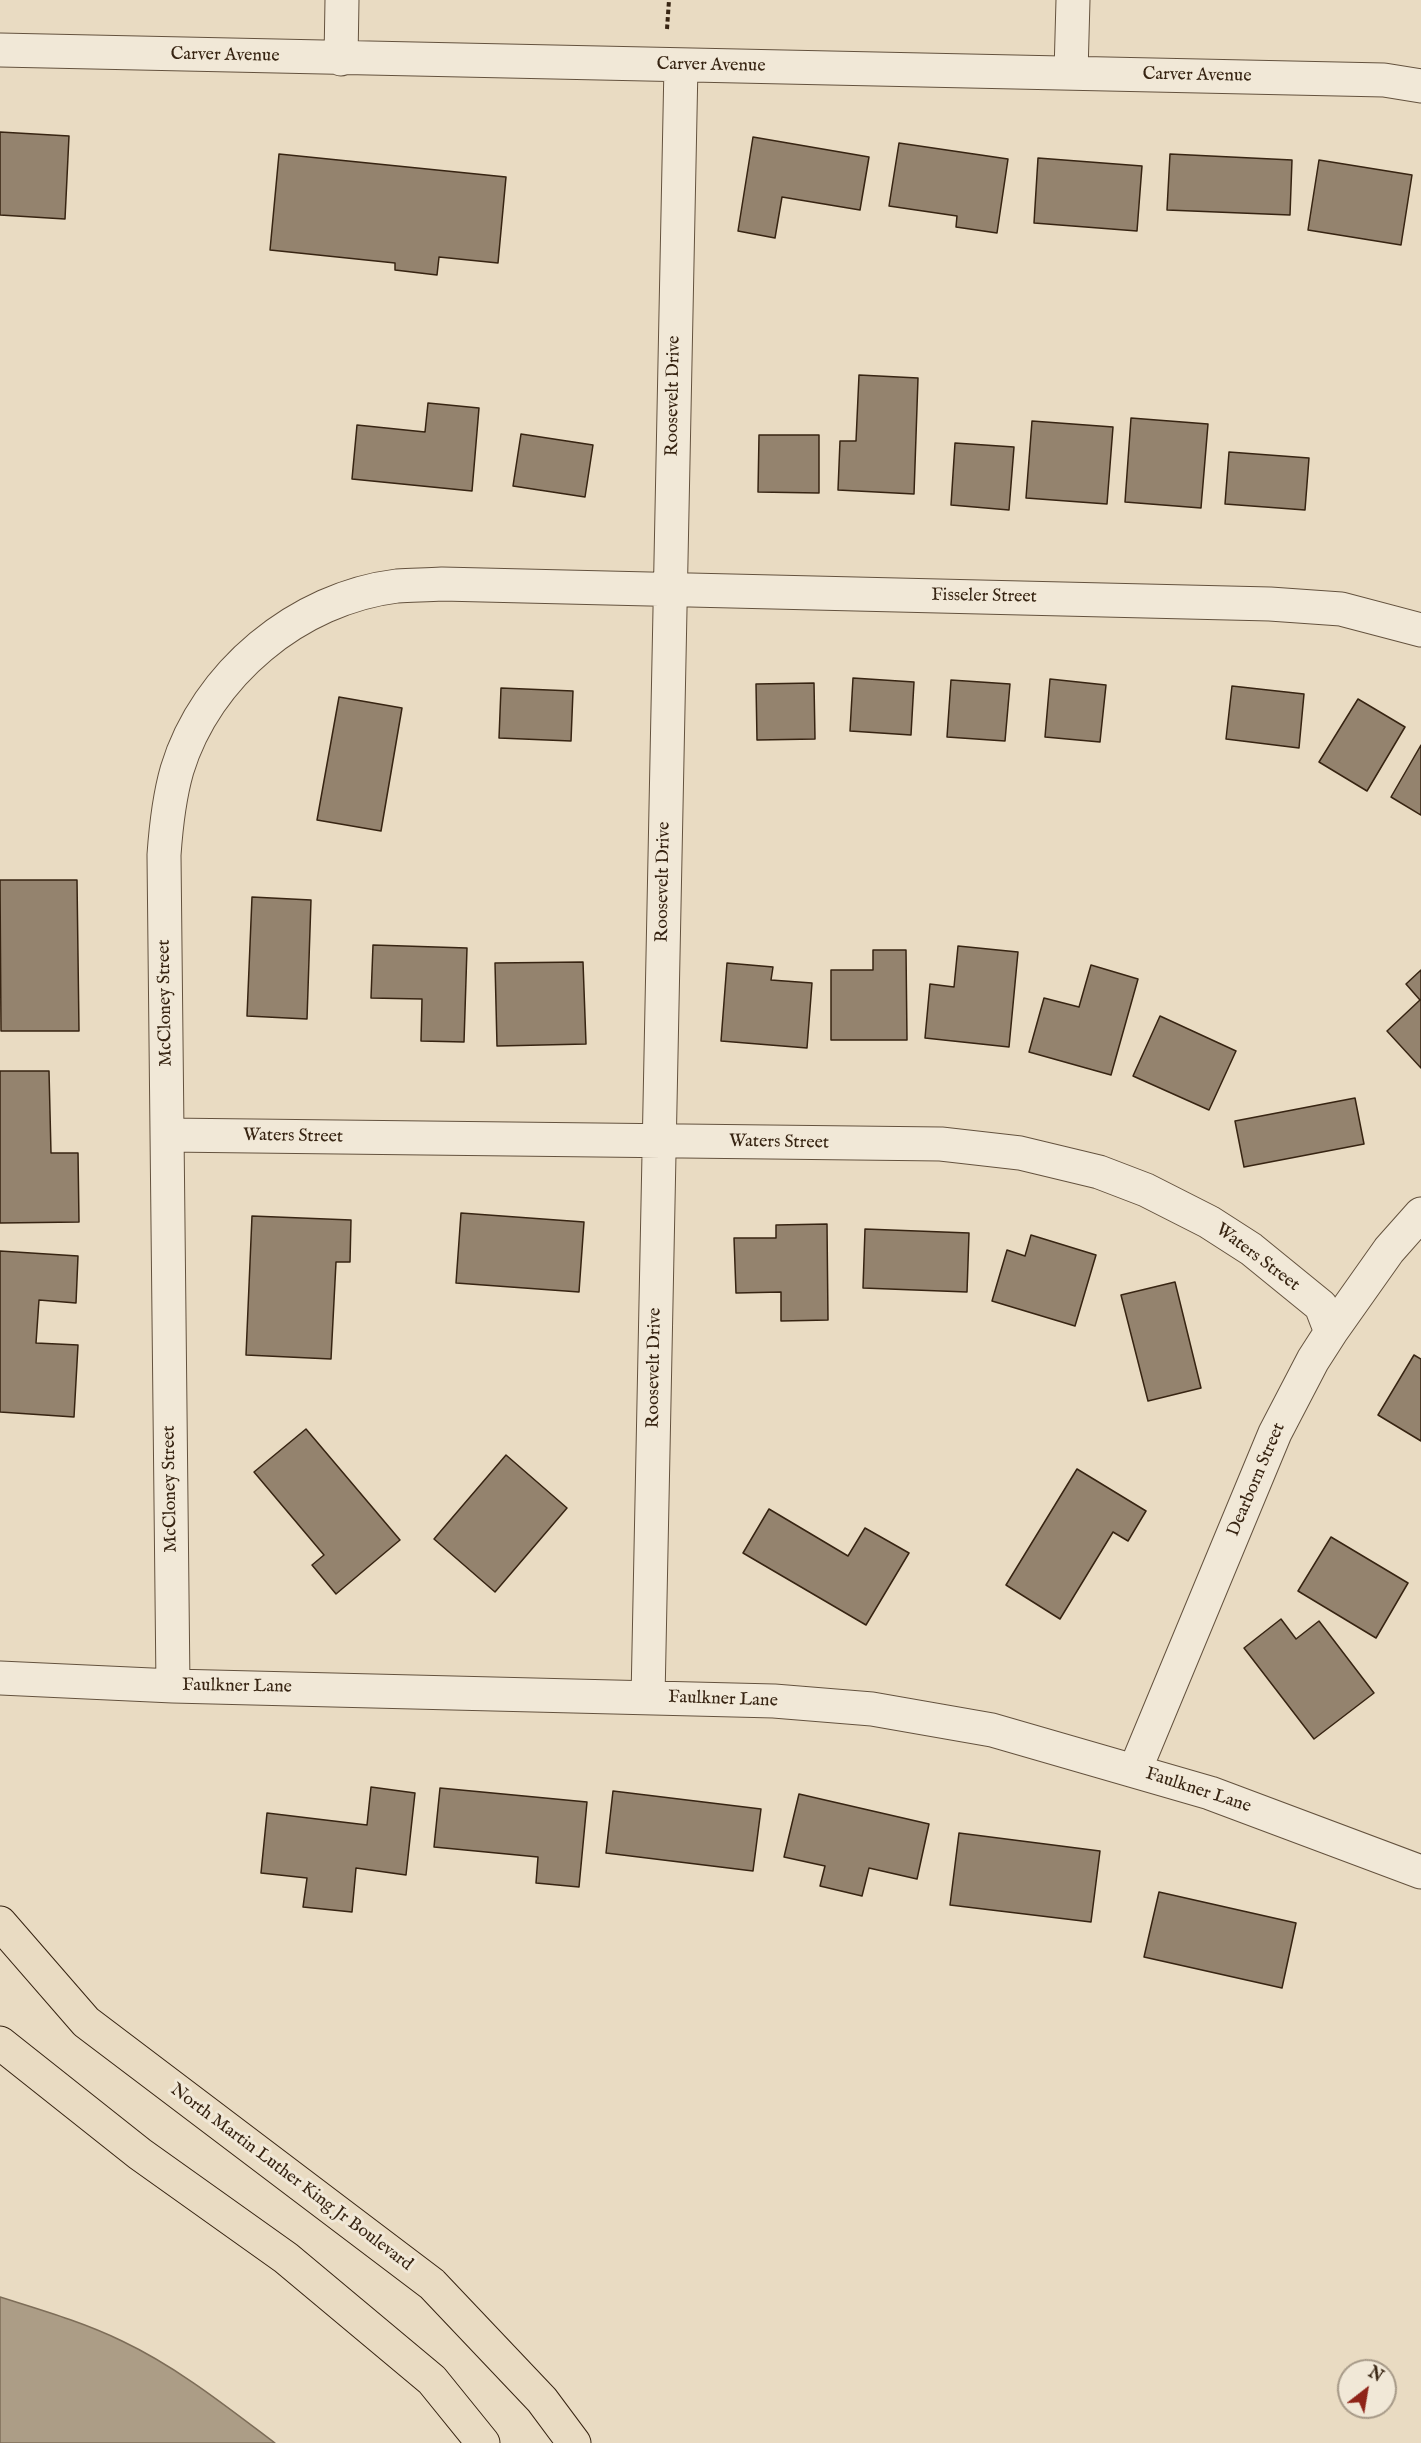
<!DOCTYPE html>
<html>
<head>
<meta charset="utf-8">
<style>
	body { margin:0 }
	#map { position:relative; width:1421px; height:2443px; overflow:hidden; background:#e9dbc2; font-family:"IM FELL English",serif }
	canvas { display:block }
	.north { position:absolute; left:1337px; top:2359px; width:60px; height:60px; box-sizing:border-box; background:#f1e8d7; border:2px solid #a79a88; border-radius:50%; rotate:31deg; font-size:16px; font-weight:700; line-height:24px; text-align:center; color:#372412 }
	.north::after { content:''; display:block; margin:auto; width:21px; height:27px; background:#8f2418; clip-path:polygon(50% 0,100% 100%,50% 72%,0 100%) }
</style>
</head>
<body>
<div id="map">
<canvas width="1421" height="2443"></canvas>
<div class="north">N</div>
</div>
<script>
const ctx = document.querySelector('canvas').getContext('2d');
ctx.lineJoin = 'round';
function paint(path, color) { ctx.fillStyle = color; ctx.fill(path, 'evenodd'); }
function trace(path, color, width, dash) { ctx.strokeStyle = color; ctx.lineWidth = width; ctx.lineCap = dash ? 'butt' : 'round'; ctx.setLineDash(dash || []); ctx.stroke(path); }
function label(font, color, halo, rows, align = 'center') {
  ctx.font = font + ' "IM FELL English",serif'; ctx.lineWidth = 6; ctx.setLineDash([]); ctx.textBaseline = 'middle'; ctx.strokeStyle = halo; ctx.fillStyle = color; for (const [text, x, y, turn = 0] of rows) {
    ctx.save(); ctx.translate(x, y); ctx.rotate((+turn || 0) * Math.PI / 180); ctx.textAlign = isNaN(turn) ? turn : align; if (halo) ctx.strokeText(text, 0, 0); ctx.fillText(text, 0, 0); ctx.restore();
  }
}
const water = new Path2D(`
	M0,2297c41,13 83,25 122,44 55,26 104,65 153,102h-275z`);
const building = new Path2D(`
	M0,132l69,4 -4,83 -65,-4z
	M753,137l116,20 -9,53 -78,-13 -7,41 -37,-7z
	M899,143l109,16 -11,74 -41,-6 1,-11 -68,-10z
	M279,154l227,23 -8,86 -59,-6 -2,18 -42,-5v-7l-125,-13z
	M1170,154l122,6 -2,55 -123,-5z
	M1038,158l104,8 -5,65 -103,-8z
	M1319,160l93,15 -11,70 -93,-15z
	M859,375l59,3 -4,116 -76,-4 2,-49h16z
	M428,403l51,5 -7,83 -120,-12 5,-54 68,7z
	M1131,418l77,6 -7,84 -76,-6z
	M1032,421l81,6 -6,77 -81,-6z
	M521,434l72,11 -8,52 -72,-11z
	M759,435h60v58l-61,-1z
	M955,443l59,4 -5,63 -58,-5z
	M1229,452l80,6 -4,52 -80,-6z
	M853,678l61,4 -3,53 -61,-4z
	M1050,679l56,6 -6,57 -55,-5z
	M951,680l59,4 -5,57 -58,-4z
	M814,683l1,56 -58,1 -1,-56z
	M1232,686l72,8 -5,54 -73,-9z
	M501,688l72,3 -2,50 -72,-3z
	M339,697l63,11 -21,123 -64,-11z
	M1358,699l47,28 -38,64 -48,-29z
	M1421,745v70l-30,-18z
	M0,880h77l2,151h-78z
	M252,897l59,3 -4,119 -60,-3z
	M373,945l94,3 -3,94 -43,-1 1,-42 -51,-1z
	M958,946l60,6 -9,95 -84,-9 5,-54 24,3z
	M873,950h33l1,90h-76v-70h42z
	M583,962l3,82 -89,2 -2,-83z
	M727,963l46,4 -2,13 41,3 -5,65 -86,-7z
	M1091,965l47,14 -27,96 -82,-23 15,-54 35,9z
	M1421,970v98l-34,-37 33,-31 -14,-16z
	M1160,1016l76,35 -27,59 -76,-34z
	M0,1071h49l2,82h27l1,69 -79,1z
	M1355,1098l9,46 -120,23 -9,-46z
	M461,1213l123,9 -5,70 -123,-9z
	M252,1216l99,4 -1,42h-14l-5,97 -85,-4z
	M827,1224l1,96 -47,1v-29l-45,1 -2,-55h42v-13z
	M865,1229l104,4 -2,59 -104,-4z
	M1031,1235l65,20 -21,71 -83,-25 15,-51 18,6z
	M0,1251l78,5 -2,47 -37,-3 -3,43 42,2 -4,72 -74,-5z
	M1175,1282l26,106 -53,13 -27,-106z
	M1414,1355l7,4v82l-43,-26z
	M306,1429l94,111 -64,54 -24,-29 12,-10 -70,-83z
	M506,1455l61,53 -72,84 -61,-53z
	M1077,1469l69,42 -18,30 -15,-9 -53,87 -54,-34z
	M769,1509l79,47 17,-28 44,25 -43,72 -123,-72z
	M1331,1537l77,46 -32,55 -78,-47z
	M1281,1619l15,20 23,-18 55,72 -60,46 -70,-91z
	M371,1787l44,6 -9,82 -50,-7 -4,44 -49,-5 4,-29 -46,-5 6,-60 100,12z
	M440,1788l147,14 -8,85 -43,-4 2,-26 -104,-10z
	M613,1791l148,18 -8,62 -147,-18z
	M799,1794l130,30 -12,55 -48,-11 -7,28 -42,-10 5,-20 -41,-9z
	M959,1833l141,18 -9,71 -141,-17z
	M1159,1892l137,31 -14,65 -138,-31z`);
const path = new Path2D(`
	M667,29l2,-29`);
const minor = new Path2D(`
	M0,50l1384,30 37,6
	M341,59l1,-59
	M1071,73l2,-73
	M167,1135l774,9 79,9 79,19 47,18 63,32 42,27 70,57 10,26
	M0,1678l173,8 601,15 98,8 120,21 218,63 211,79
	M173,1686l-9,-831c2,-29 5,-57 13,-85 29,-96 121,-172 220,-184 15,-1 30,-1 45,-2l828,20 71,5 80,21
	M648,1698l33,-1633
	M1135,1770l140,-337 38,-73 18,-28 58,-82 32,-36`);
const major = new Path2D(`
	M0,1923l86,99 346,262 110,116 32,43
	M0,2043l140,111 146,104 146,122 51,63`);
const streetNames = [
	["Carver Avenue",225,56,1],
	["Carver Avenue",711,66,1],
	["Carver Avenue",1197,76,1],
	["Roosevelt Drive",674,396,-89],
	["Fisseler Street",984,597,1],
	["Roosevelt Drive",664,882,-89],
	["McCloney Street",166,1003,-91],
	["Waters Street",293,1137,1],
	["Waters Street",779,1143,1],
	["Waters Street",1257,1258,37],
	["Roosevelt Drive",655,1368,-89],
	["Dearborn Street",1257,1480,-67],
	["McCloney Street",171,1489,-91],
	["Faulkner Lane",237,1687,1],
	["Faulkner Lane",723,1700,2],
	["Faulkner Lane",1198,1791,18],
	["North Martin Luther King Jr Boulevard",291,2178,37]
];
paint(water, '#ac9d86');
trace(water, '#7d6d58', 1.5);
paint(building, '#94836e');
trace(building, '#372412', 1.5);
trace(minor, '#64523e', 35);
trace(major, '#372412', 35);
trace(path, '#372412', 4, [4.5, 3]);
trace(minor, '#f1e8d7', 33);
trace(major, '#e9dbc2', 33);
label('18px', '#372412', '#f1e8d7', streetNames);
</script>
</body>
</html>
